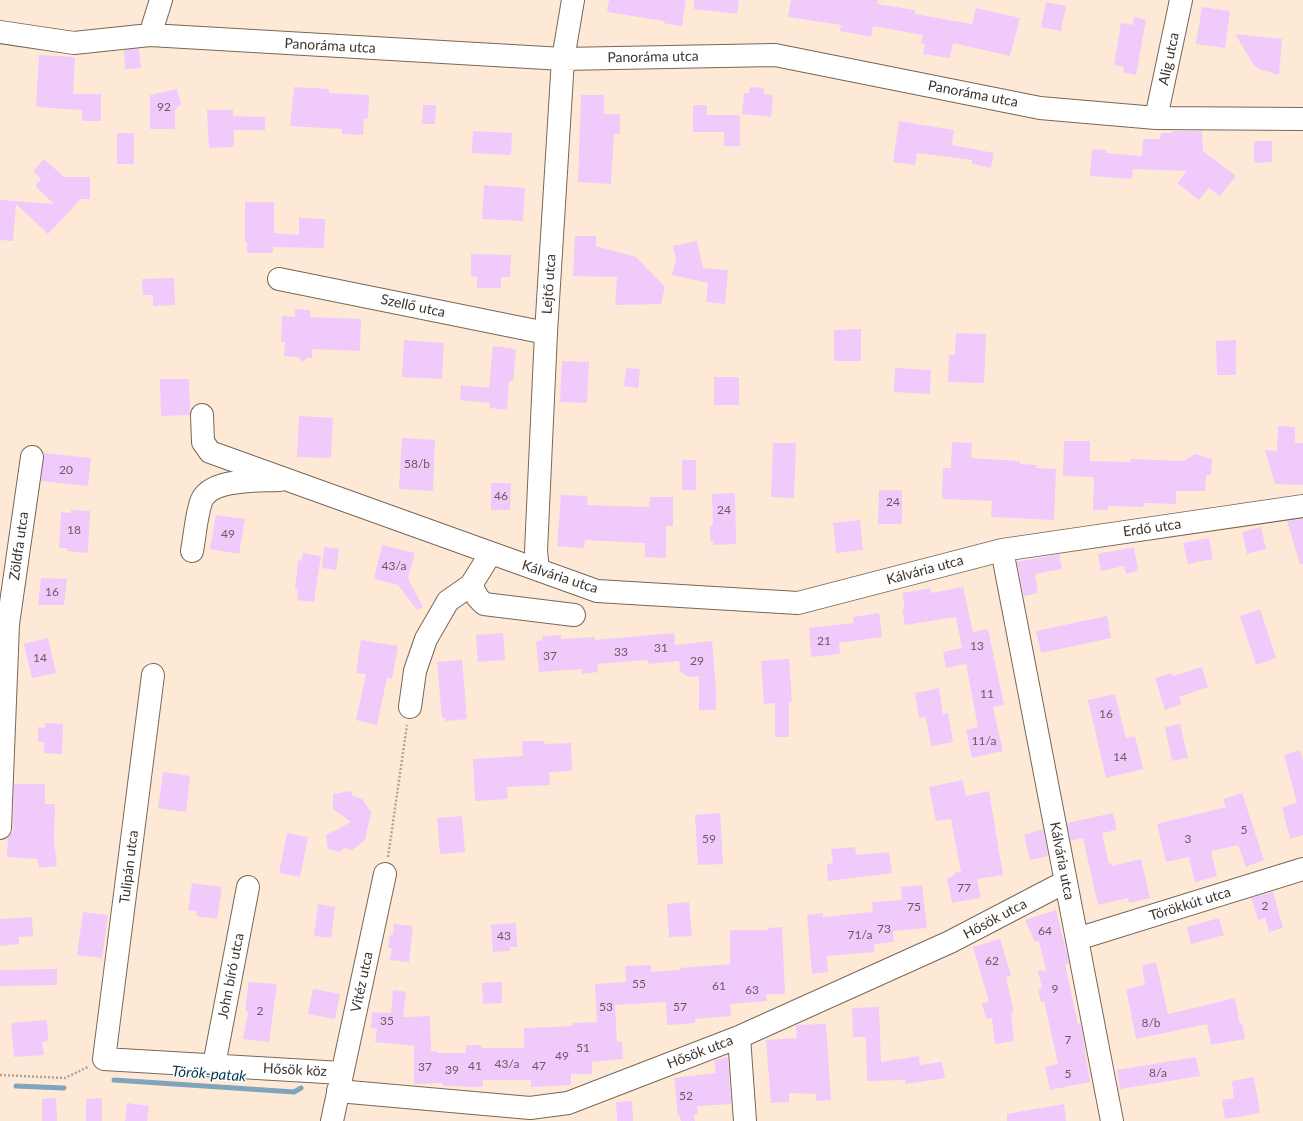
<!DOCTYPE html>
<html>
<head>
<meta charset="utf-8">
<style>
	body { margin:0 }
	canvas { display:block; background:#fee9d6 }
</style>
</head>
<body>
<canvas width="1303" height="1121"></canvas>
<script>
const ctx = document.querySelector('canvas').getContext('2d');
ctx.lineJoin = 'round';
function trace(path, color, width, dash) { ctx.strokeStyle = color; ctx.lineWidth = width; ctx.lineCap = dash ? 'butt' : 'round'; ctx.setLineDash(dash || []); ctx.stroke(path); }
function paint(path, color) { ctx.fillStyle = color; ctx.fill(path, 'evenodd'); }
function label(font, color, halo, rows, align = 'center') {
  ctx.font = font + ' Lato,sans-serif'; ctx.lineWidth = 3; ctx.setLineDash([]); ctx.textBaseline = 'middle'; ctx.strokeStyle = halo; ctx.fillStyle = color; for (const [text, x, y, turn = 0] of rows) {
    ctx.save(); ctx.translate(x, y); ctx.rotate((+turn || 0) * Math.PI / 180); ctx.textAlign = isNaN(turn) ? turn : align; if (halo) ctx.strokeText(text, 0, 0); ctx.fillText(text, 0, 0); ctx.restore();
  }
}
const stream = new Path2D(`
	M114,1080l180,12 7,-4
	M16,1086l48,2`);
const building = new Path2D(`
	M609,0h77l-4,26 -19,-3 1,-2 -57,-9z
	M694,0h45l-2,14 -43,-5z
	M791,0h87l-1,4 38,6v4l57,10 4,-16 44,10 -10,38 -57,-13 -3,15 -27,-4 2,-10 -4,-1 2,-8 -50,-9 -2,11 -31,-6 1,-6 -53,-8z
	M1046,2l20,4 -5,25 -20,-4z
	M1202,7l28,4 -5,37 -29,-4z
	M1134,17l12,3 -10,55 -13,-3 1,-5 -10,-2 7,-42 11,2z
	M1235,34l47,5 -3,36 -20,-6 -6,-5z
	M139,49l2,19 -16,1 -1,-19z
	M39,55l36,2 -2,37h28v27h-19v-11l-46,-3z
	M294,87l35,2v4l40,2 -1,24 -4,-1 -1,17 -21,-1v-5l-52,-3z
	M750,87l14,1v6l9,1 -2,22 -29,-3 2,-21h5z
	M177,89l4,15 -6,6v19h-25v-34z
	M581,95h23v19h16v20h-6l-3,50 -33,-2z
	M423,105h13l-1,19h-13z
	M693,105h14v10h33v31h-16v-14h-31z
	M207,110h26v6l32,1v13h-31v17l-25,1z
	M899,121l55,9 -2,15 42,8 -3,15 -19,-4v-4l-55,-7 -2,12 -22,-3z
	M473,131l39,2 -1,22 -39,-2z
	M1172,131h30l1,20 33,25 -16,20 -11,-8 -10,12 -22,-17 10,-12 -54,-2 -1,10 -42,-3 2,-27 14,1v3l36,3 1,-17h17l1,-6h11z
	M117,133h17v31h-17z
	M1254,141h18v21l-18,1z
	M44,159l20,18h26v22h-9l-33,35 -32,-30 -3,37 -13,-1v-40l54,4 -19,-18 6,-7 -8,-8z
	M484,185l41,3 -2,33 -41,-2z
	M245,202h29v31l25,2v-17l26,1 -1,29 -51,-1v6h-26v-11h-2z
	M575,236h21v10l40,11 29,30 -4,17 -46,1 2,-28 -44,-1z
	M697,241l6,27 25,2 -3,34 -19,-2 2,-19 -36,-8 4,-16 -3,-13z
	M471,254l40,1 -1,22h-9v11h-24v-11l-6,-1z
	M174,278l1,27 -22,1v-11h-10l-1,-16z
	M295,309l15,1v7l51,2 -1,32 -48,-2v9h-5l-5,4 -3,-5 -15,-1 1,-14h-4l1,-26 13,1z
	M861,329v32h-27v-31z
	M956,333l30,1 -2,49 -36,-1 1,-27h6z
	M404,340l40,3 -2,36 -40,-2z
	M1236,340v35h-19l-1,-34z
	M493,346l23,3 -3,32h-4l-2,29 -17,-2v-5l-30,-3 1,-15 28,3z
	M562,361l27,1 -2,41 -27,-1z
	M626,368l14,1 -2,19 -14,-2z
	M895,368l36,2 -1,24 -36,-2z
	M714,377h25v28h-25z
	M160,379h29l1,36 -29,1z
	M299,416l34,2 -2,40 -34,-1z
	M1278,426l17,1v16h8v42l-28,-1 -10,-34 12,1z
	M402,438l33,2 -2,51 -34,-2z
	M1064,441h26v20l40,1 1,-3 53,2 11,-7 17,5 -1,16h-5l-1,16h-29v13l-32,-1 -1,4 -35,-1v4h-15l1,-33 -31,-1z
	M952,442l20,1 -1,15 49,3v3l17,1 -1,3 20,1 -2,51 -63,-3 1,-16 -50,-2 1,-31h8z
	M773,443h23l-2,55 -23,-1z
	M44,453l47,5 -3,28 -47,-5z
	M682,460h14v30h-14z
	M491,483h20l-1,27h-19z
	M879,490h23v34h-24z
	M735,493l1,51 -23,1v-4h-3v-15l3,-1 -1,-31z
	M561,495l27,1 -1,9 62,2 1,-10h23v29h-7v32l-21,-1v-14l-60,-3 -1,8 -27,-2z
	M71,510l19,1 -2,42 -21,-2v-3h-8l2,-36 10,1z
	M216,515l29,4 -6,35 -29,-5z
	M1303,519v45h-3l-13,-43z
	M860,520l3,30 -27,3 -3,-30z
	M1261,527l5,22 -19,5 -5,-22z
	M1209,538l4,21 -25,5 -5,-21z
	M382,545l33,8 -7,25 15,29 -6,3 -19,-25 -24,-6z
	M324,547l15,2 -3,21 -14,-2z
	M1134,547l4,24 -12,3 -2,-8 -23,5 -3,-17z
	M303,553l18,3 -7,46 -17,-2 1,-11h-3l3,-29 4,1z
	M1059,554l3,15 -27,5 3,19 -14,3 -7,-34z
	M41,578l26,1 -3,26h-26z
	M963,587l10,45 15,-3 16,76 -11,2 10,44 -31,7 -6,-28 12,-3 -12,-63 -20,4 -3,-16 19,-4 -6,-31 -51,8 -3,-16h3l-3,-16 29,-5v5z
	M1260,609l16,49 -20,7 -16,-49z
	M879,613l3,24 -43,6 1,11 -29,3 -2,-29 45,-5 -1,-6z
	M1107,616l4,22 -70,15 -5,-22z
	M503,633l2,27 -27,2 -2,-27z
	M674,633l1,12 37,-4 4,47v22h-17v-34l-11,1 -8,-6 -1,-10 -31,3v-4l-51,4 1,8 -16,2v-5l-43,3 -3,-31 7,-1 -1,-4 19,-1v4l34,-2v3z
	M48,638l8,35 -24,5 -8,-34z
	M361,640l37,6 -6,33 -5,-1 -10,47 -21,-5 10,-46 -10,-1z
	M789,659l3,43h-3v35h-14v-34l-11,1 -3,-43z
	M462,660l5,59 -22,2v-3h-3l-5,-56z
	M1202,667l6,20 -29,10 3,7 -17,6 -10,-32 17,-5 1,3z
	M939,688l4,26 5,-1 5,29 -22,4 -5,-29 -7,1 -4,-25z
	M1115,694l11,44 9,-2 8,33 -37,9 -18,-78z
	M45,723l18,1 -1,30 -18,-1v-11h-6v-15l7,1z
	M1180,724l8,34 -16,3 -7,-34z
	M522,741h22l1,3 26,-1 1,28 -23,1 1,13 -43,2 1,12 -33,2 -2,-42 50,-3z
	M1300,750l3,10v75l-13,4 -8,-32 15,-4 -13,-48z
	M163,772l27,4 -4,36 -28,-4z
	M963,780l3,16 23,-5 14,84 -26,4 4,19 -29,5 -5,-25 7,-2v-3l7,-1 -10,-53 -15,2 -7,-34z
	M14,784h31v20h10l-1,37 3,25 -18,2 -2,-9 -30,-2 1,-20 5,-5z
	M351,791l2,5 9,3 9,13 -6,28 -13,10 -8,-2 -4,4 -12,-3 -2,-14 25,-13 -18,-13v-15z
	M1242,793l22,67 -18,7 -8,-22 -27,6 6,25 -22,6 -6,-25 -23,5 -9,-38 69,-17 -3,-8z
	M720,813l3,51 -25,1 -3,-50z
	M1113,813l4,17 -15,3 7,31 3,-1v3l29,-7 9,39 -21,5 -1,-5 -30,7 -15,-67 -12,3 -4,-18z
	M462,816l3,36 -25,2 -3,-36z
	M1043,829l5,27 -18,4 -6,-25z
	M287,833l21,4 -8,40 -21,-4z
	M855,847l1,8 33,-3 3,21 -64,8 -1,-17 6,-1 -2,-14z
	M192,883l30,4 -5,32 -21,-3 1,-5 -9,-1z
	M922,885l5,43 -34,3 1,11 -20,2 1,8 -48,4 1,16 -16,2 -5,-59 16,-2v4l50,-5 -1,-10 30,-2 -1,-13z
	M1273,892l10,36 -14,4 -4,-14 -7,2 -7,-22z
	M689,902l3,34 -23,1 -2,-33z
	M318,904l17,3 -4,31 -17,-2z
	M1056,910l12,48 1,5 -4,1 13,60h2l2,7 8,51 -40,8 -5,-23 13,-3 -14,-63 -3,1 -3,-13 4,-1 -4,-17 8,-1 -7,-29 -4,1 -10,-22z
	M83,912l25,3 -6,43 -25,-3z
	M32,917l1,19 -14,1v7l-19,2v-27z
	M1219,918l5,17 -33,9 -4,-17z
	M516,923l1,24h-7v4l-17,1 -2,-27z
	M394,924l19,2 -4,36 -19,-2 2,-12h-4l2,-13h3z
	M782,927l3,67h-19l1,7 -37,3 1,12 -36,3v4l-28,2 -1,-23 -51,3 2,37h5l1,17 -31,3v12h-21v11l-40,2v-7h-48v7l-40,-1v-3l-29,1v-38l-39,-4 2,-13 -6,-1 1,-16 19,1 2,-23 13,2 -3,25 27,-1 1,35h6v2h29v-8h16v3h42v-20l30,-1 19,-1v-3l24,-1 -2,-38 31,-2 -1,-16 26,-1v7l29,-2v-2l50,-4v-34h38v-2z
	M1000,939l11,36 -5,2 8,35 -3,1 3,28 -19,3 -3,-26 -6,1 -4,-16 7,-1 -16,-55z
	M1156,962l12,52 67,-16 5,26 2,-1 3,16 -34,6 -4,-21 -71,15 -10,-50 19,-4 -3,-20z
	M57,969v16l-57,1v-16z
	M249,982l28,2 -8,58 -26,-3 5,-26 -3,-4z
	M502,982v21l-19,1 -1,-21z
	M313,989l27,5 -5,25 -27,-5z
	M879,1007l2,55 38,-6 1,9 22,-3 3,16 -40,6v-4l-38,1 -1,-44h-13l-1,-29z
	M47,1020l1,21 -6,1 2,13 -30,2 -3,-34z
	M826,1024l5,76 -15,1v-7l-27,-1v9l-18,1 -5,-63 31,-2 -1,-13z
	M728,1057l3,47 -34,2 1,8 -4,1 1,6h-14l-1,-5h-2l-4,-38 42,-5 -2,-13z
	M1196,1057l4,19 -80,13 -3,-19z
	M1254,1077l6,36 -35,6 -3,-19 12,-2 -2,-17z
	M56,1098l1,23h-15v-22z
	M102,1098v23h-16v-22z
	M632,1101l1,20h-16l-1,-19z
	M127,1103l22,3 -2,15h-22z
	M1064,1104l2,17h-59v-7z`);
const path = new Path2D(`
	M388,857l19,-132
	M0,1075l65,3 23,-11`);
const minor = new Path2D(`
	M0,32l74,11 76,-8 413,24 212,-4 265,53 116,10 147,1
	M150,35l11,-35
	M1156,118l25,-118
	M279,279l267,54
	M202,415l1,27 7,10 387,139 201,12 204,-53 301,-44
	M1002,550l110,571
	M192,551c3,-16 4,-34 9,-49 8,-24 58,-21 79,-22
	M538,570l-2,-19 10,-218 17,-274 10,-59
	M471,585l7,13 6,6 90,11
	M153,675l-49,384 238,14
	M410,707l5,-36 11,-32 22,-38 23,-16 20,-32
	M0,828l8,-204 24,-167
	M1077,939l226,-70
	M739,1037l6,84
	M214,1065l34,-178
	M338,1091l192,17 38,-5 171,-66 211,-95 115,-60
	M332,1121l53,-247`);
const numberNames = [
	["92",164,107],
	["58/b",417,464],
	["20",66,470],
	["46",501,496],
	["24",893,502],
	["24",724,510],
	["18",74,530],
	["49",228,534],
	["43/a",394,566],
	["16",52,592],
	["21",824,641],
	["13",977,646],
	["31",661,648],
	["33",621,652],
	["37",550,656],
	["14",40,658],
	["29",697,661],
	["11",987,694],
	["16",1106,714],
	["11/a",984,741],
	["14",1120,757],
	["5",1244,830],
	["59",709,839],
	["3",1188,839],
	["77",964,888],
	["2",1265,906],
	["75",914,907],
	["73",884,929],
	["64",1045,931],
	["71/a",860,935],
	["43",504,936],
	["62",992,961],
	["55",639,984],
	["61",719,986],
	["9",1055,989],
	["63",752,990],
	["53",606,1007],
	["57",680,1007],
	["2",260,1011],
	["35",387,1021],
	["8/b",1151,1023],
	["7",1068,1040],
	["51",583,1048],
	["49",562,1056],
	["43/a",507,1064],
	["41",475,1066],
	["47",539,1066],
	["37",425,1067],
	["39",452,1070],
	["8/a",1158,1073],
	["5",1068,1074],
	["52",686,1096]
];
const streetNames = [
	["Panoráma utca",330,46,3],
	["Panoráma utca",653,57,-1],
	["Alig utca",1169,59,-78],
	["Panoráma utca",973,94,11],
	["Lejtő utca",549,284,-86],
	["Szellő utca",413,306,12],
	["Erdő utca",1152,528,-8],
	["Zöldfa utca",19,546,-82],
	["Kálvária utca",925,570,-15],
	["Kálvária utca",560,577,18],
	["Kálvária utca",1062,861,79],
	["Tulipán utca",129,867,-83],
	["Törökkút utca",1190,904,-17],
	["Hősök utca",995,919,-28],
	["John bíró utca",231,976,-79],
	["Vitéz utca",362,982,-78],
	["Hősök utca",700,1052,-21],
	["Hősök köz",295,1070,3]
];
const waterNames = [
	["Török-patak",209,1074,4]
];
trace(stream, '#7ea5bb', 5);
paint(building, '#efcafa');
trace(minor, '#796756', 24);
trace(path, '#b4a495', 2.5, [2, 2]);
trace(minor, '#fff', 22);
label('12px', '#695a60', null, numberNames);
label('14px', '#3c342d', '#fff', streetNames);
label('italic 15px', '#083950', '#fff', waterNames);
</script>
</body>
</html>
